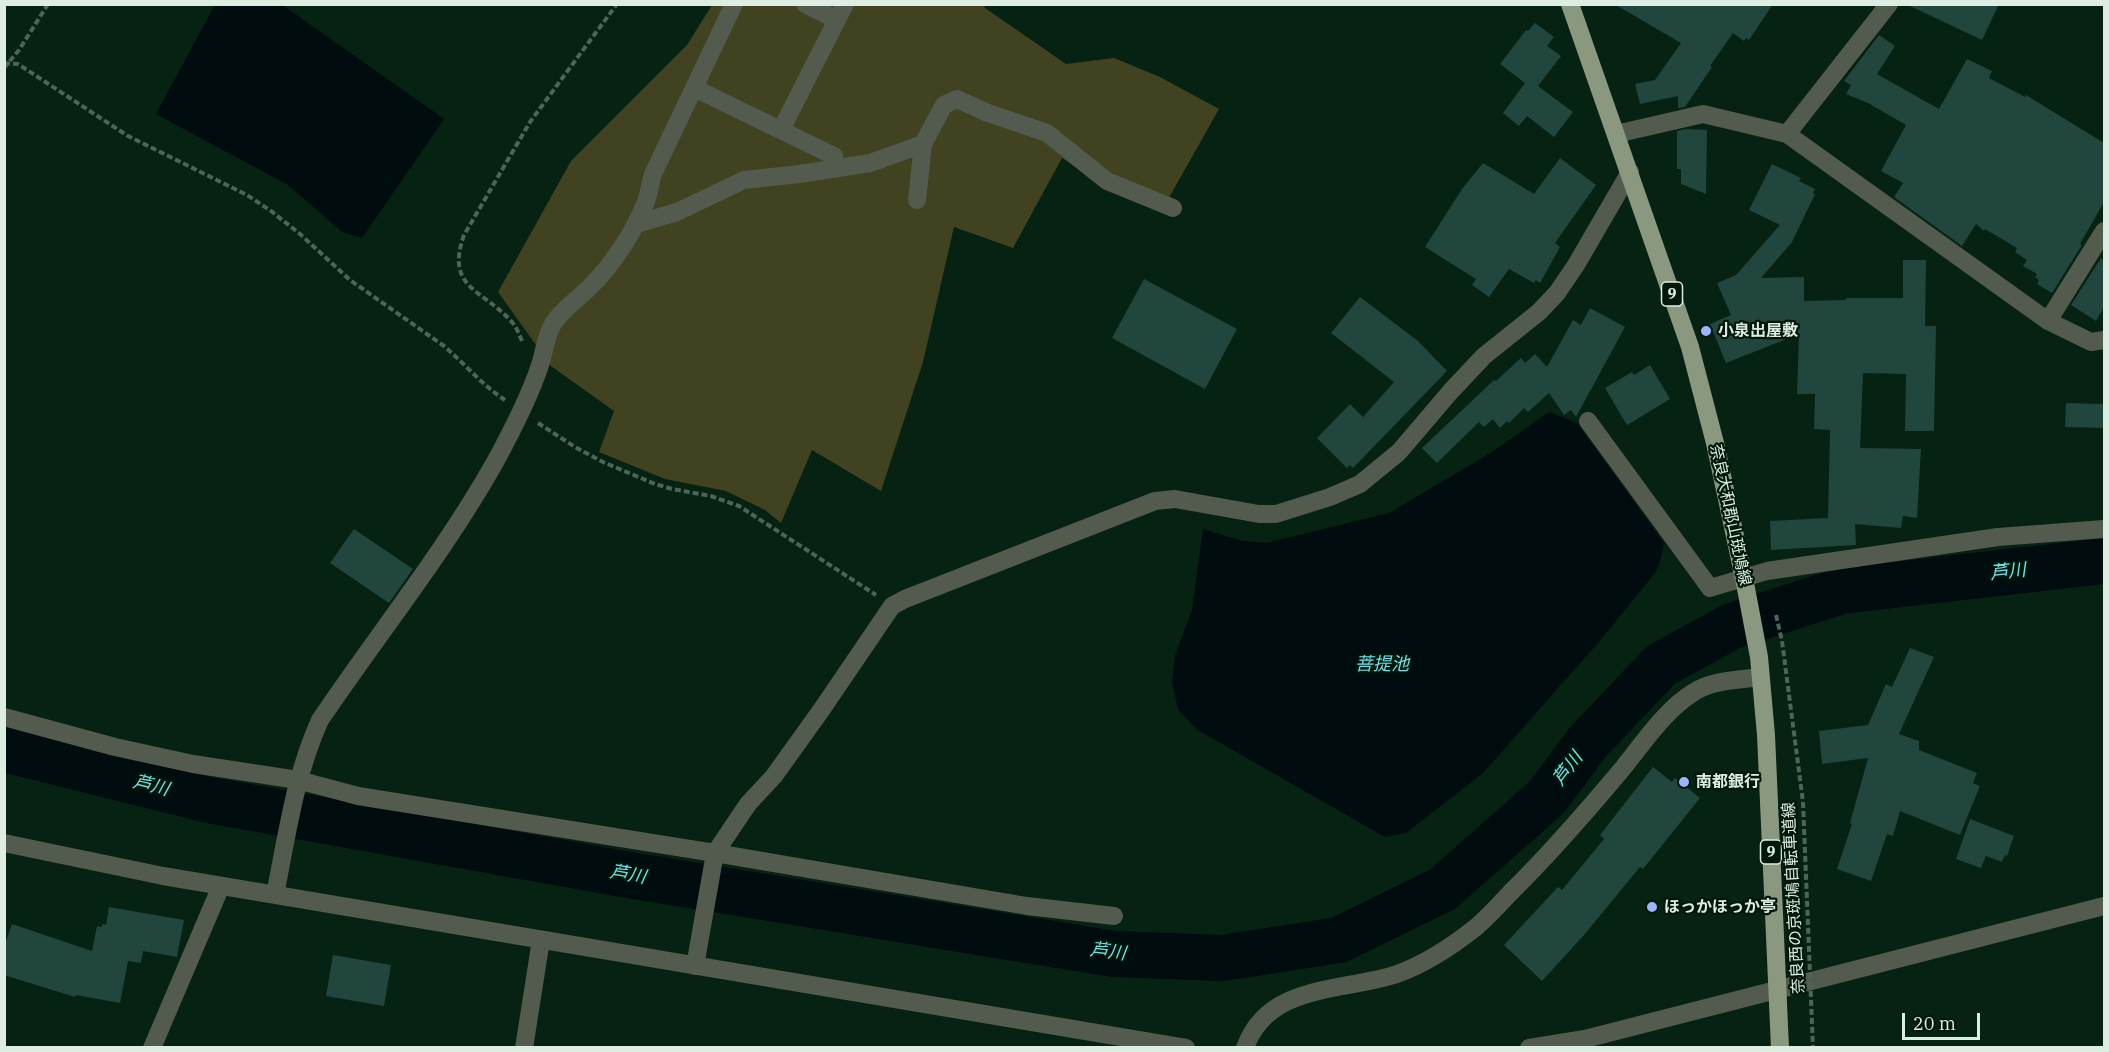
<!DOCTYPE html>
<html>
<head>
<meta charset="utf-8">
<style>
	body { margin:0 }
	#map { position:relative; width:2109px; height:1052px; overflow:hidden; background:#062212; font-family:"IBM Plex Serif",serif }
	canvas { display:block }
	.frame { position:absolute; inset:0; border:6px solid #ddede2; pointer-events:none }
	.scale { position:absolute; left:1902px; top:1013px; width:78px; height:27px; box-sizing:border-box; border:3px solid #ddede2; border-top:0; padding-left:8px; font-size:18px; line-height:21px; white-space:nowrap; color:#ddede2; -webkit-text-stroke:4px #00180a; paint-order:stroke }
</style>
</head>
<body>
<div id="map">
<canvas width="2109" height="1052"></canvas>
<div class="frame"></div>
<div class="scale">20 m</div>
</div>
<script>
const ctx = document.querySelector('canvas').getContext('2d');
ctx.lineJoin = 'round';
function paint(path, color) { ctx.fillStyle = color; ctx.fill(path, 'evenodd'); }
function trace(path, color, width, dash) { ctx.strokeStyle = color; ctx.lineWidth = width; ctx.lineCap = dash ? 'butt' : 'round'; ctx.setLineDash(dash || []); ctx.stroke(path); }
function label(font, color, halo, rows, align = 'center') {
  ctx.font = font + ' "IBM Plex Serif","Noto Sans JP",serif'; ctx.lineWidth = 4.5; ctx.setLineDash([]); ctx.textBaseline = 'middle'; ctx.strokeStyle = halo; ctx.fillStyle = color; for (const [text, x, y, turn = 0] of rows) {
    ctx.save(); ctx.translate(x, y); ctx.rotate((+turn || 0) * Math.PI / 180); ctx.textAlign = isNaN(turn) ? turn : align; if (halo) ctx.strokeText(text, 0, 0); ctx.fillText(text, 0, 0); ctx.restore();
  }
}
const green = new Path2D(`
	M712,5h272l1,3 81,56 48,-6 46,19 59,32 -57,101 -58,-24 -42,-28 -49,90 -59,-21 -31,135 -42,129 -69,-41 -31,73 -16,-13 -39,-19 -61,-12 -66,-27 15,-41 -63,-45 -53,-74 73,-131 116,-116z`);
const water = new Path2D(`
	M281,4l163,115 -82,119 -20,-6 -54,-47 -132,-71 59,-109z
	M1549,412l28,11 87,120 -4,19 -4,10 -59,72 -114,129 -77,60 -21,4 -189,-108 -18,-20 -6,-27 3,-26 17,-46 11,-81 39,12 24,2 123,-30 100,-59z`);
const river = new Path2D(`
	M4,749l205,51 414,74 491,80 108,4 117,-18 104,-51 104,-92 40,-54 74,-78 71,-39 109,-35 263,-30`);
const building = new Path2D(`
	M1614,4h159l-24,36 -3,-2 -2,3 -11,-8 -23,33 2,1 -27,40 -7,1v-12l-38,8 -5,-20 20,-4 26,-37z
	M1906,4h93l-17,36z
	M1535,23l19,14 -7,9 14,10 -23,30 35,26 -19,25 -27,-21 -8,10 -16,-13 22,-30 -25,-19 26,-34 2,1z
	M1879,35l16,11 -18,28 62,35 28,-50 25,12 -3,7 36,19 1,-2 78,48v59l-24,42 2,1 -30,48 -15,-9 2,-4 -4,-3 2,-3 -14,-8 4,-6 -12,-8 2,-4 -32,-19 -1,2 -8,-7 -14,22 -68,-49 9,-14 -22,-12 25,-46 -38,-22 -22,-9 5,-9 -7,-4z
	M1686,129l21,1 -1,64 -25,-10v-15h-4v-38z
	M1560,158l36,27 -41,58 5,4 -20,36 -4,-3 -2,3 -25,-14 -20,28 -17,-12 4,-6 -51,-32 37,-58 21,-26 51,31z
	M1772,164l29,14 -2,3 16,8 -2,4 2,1 -23,48 -31,36 43,-1v24l42,-1v-2h57v-38h23l-1,66h11l-2,105h-29l1,-57 -43,-1 -3,75 61,1 -4,69 -14,-2 -2,12 -46,-4 1,21 -85,5 -1,-29 58,-3 2,-88 -16,-1 1,-35h-18l2,-60 -73,29 -16,-39 21,-9 -14,-32 19,-8 44,-50 -31,-15z
	M2101,258l3,3v46l-8,14 -25,-16z
	M1144,279l93,50 -32,60 -93,-51z
	M1360,297l58,44 29,30 -94,97 -3,-3 -3,3 -30,-30 33,-34 13,13 31,-35 -63,-49z
	M1590,308l35,19 -49,90 -5,-7 -7,5 -15,-22 -21,19 -4,-4 -15,15 -2,-2 -7,7 -7,-9 -9,8 -5,-5 -42,41 -15,-15 72,-68 2,1 25,-23 4,5 10,-9 12,13 26,-47 8,5z
	M1650,365l20,34 -43,26 -22,-37 27,-16 2,3z
	M2066,403l38,1v24l-39,-1z
	M354,529l59,40 -24,34 -59,-40z
	M1910,648l24,9 -35,77 20,7v9l58,23 -4,10 7,3 -20,49 -60,-24 -7,25 -6,-2 -16,47 -34,-12 15,-45 -2,-1 18,-65 -46,6 -3,-33 49,-6 18,-41 6,3z
	M1653,767l19,15 3,-4 25,20 -57,71 -3,-2 -56,68 -42,46 -38,-36 54,-58 4,3 42,-51 -4,-4z
	M1970,819l44,17 -7,20 -2,-1 -3,7 -16,-6 -5,12 -25,-9z
	M109,907l75,13 -7,37 -34,-6 -2,12 -13,-2 -8,42 -44,-8 -1,2 -71,-22v-28l8,-23 80,27 5,-25 5,1v-3l4,1z
	M333,955l58,10 -7,41 -58,-10z`);
const path = new Path2D(`
	M4,63l14,1 110,72 119,59 24,16 29,23 50,46 94,66c21,18 38,39 61,54
	M4,68l15,-18 29,-46
	M522,341c-3,-7 -6,-15 -11,-20 -29,-32 -66,-33 -47,-86l66,-113 87,-118
	M538,423l37,24 28,15 52,22 17,5 39,7 28,10 137,89
	M1776,615l6,26 21,161`);
const minor = new Path2D(`
	M805,4l32,16
	M694,88l140,68 1,13
	M781,130l64,-126
	M1616,134l87,-20 84,20 261,187 43,21 13,-2
	M1787,134l102,-130
	M917,200l6,-56
	M636,224l41,-12 67,-32 56,-6 70,-11 53,-19 21,-39 13,-6 31,14 59,20 60,48 66,27
	M2048,321l56,-90
	M1588,421l122,167 57,-17 231,-34 106,-8
	M4,717l111,30 78,17 105,16 60,16 357,57 312,53 87,10
	M4,843l159,33 1023,172
	M275,895c12,-60 20,-120 45,-175 58,-86 123,-166 174,-256 17,-31 35,-65 46,-99 5,-14 5,-29 14,-43 10,-14 24,-23 36,-35 22,-22 43,-53 55,-83 4,-9 5,-20 8,-30l81,-170
	M695,966l20,-113 33,-49 26,-28 48,-67 70,-103 13,-7 250,-98 20,-2 84,15h17l54,-17 30,-13 39,-32 52,-61 33,-35 55,-44 18,-19 19,-28 54,-93
	M152,1048l69,-162
	M524,1048l17,-108
	M1245,1048c23,-65 98,-56 152,-74 28,-10 54,-27 78,-46 12,-10 24,-23 35,-35 41,-40 77,-82 113,-125 21,-26 42,-58 71,-76 18,-12 46,-12 66,-15
	M1529,1048l56,-9 519,-133`);
const major = new Path2D(`
	M1570,4l120,343 25,96 29,135 15,79 7,78 14,313`);
const pathBridge = new Path2D(`
	M1803,802l10,246`);
const markers = [
	[1706,331,6,"#9cb4fd"],
	[1684,782,6,"#9cb4fd"],
	[1652,907,6,"#9cb4fd"]
];
const shields = [
	[1672,294,21],
	[1771,852,21]
];
const shieldNames = [
	["9",1672,294],
	["9",1771,852]
];
const poiNames = [
	["小泉出屋敷",1718,331],
	["南都銀行",1696,782],
	["ほっかほっか亭",1664,907]
];
const streetNames = [
	["奈良大和郡山斑鳩線",1730,515,78],
	["奈良西の京斑鳩自転車道線",1794,898,-93]
];
const waterNames = [
	["芦川",2008,572,-6],
	["菩提池",1382,665],
	["芦川",1568,769,-53],
	["芦川",151,786,14],
	["芦川",628,875,10],
	["芦川",1108,952,7]
];
paint(green, '#414220');
paint(water, '#000c0e');
trace(river, '#000c0e', 46);
paint(building, '#21463e');
trace(path, '#4d6556', 4, [6, 3]);
trace(minor, '#535a4e', 18);
trace(major, '#8a9880', 18);
trace(pathBridge, '#4d6556', 4, [6, 3]);
for (const [x, y, r, color] of markers) { const dot = new Path2D(); dot.arc(x, y, r, 0, 2 * Math.PI); ctx.fillStyle = color; ctx.fill(dot); trace(dot, '#00180a', 2); }
for (const [x, y, w] of shields) { const box = new Path2D(); box.roundRect(x - w / 2, y - 12, w, 24, 4.5); ctx.fillStyle = '#00180a'; ctx.fill(box); trace(box, '#ddede2', 1.5); }
label('bold 15px', '#ddede2', null, shieldNames);
label('bold 16px', '#ddede2', '#00180a', poiNames, 'left');
label('16px', '#ddede2', '#00180a', streetNames);
label('italic 18px', '#73e1e9', '#00180a', waterNames);
</script>
</body>
</html>
